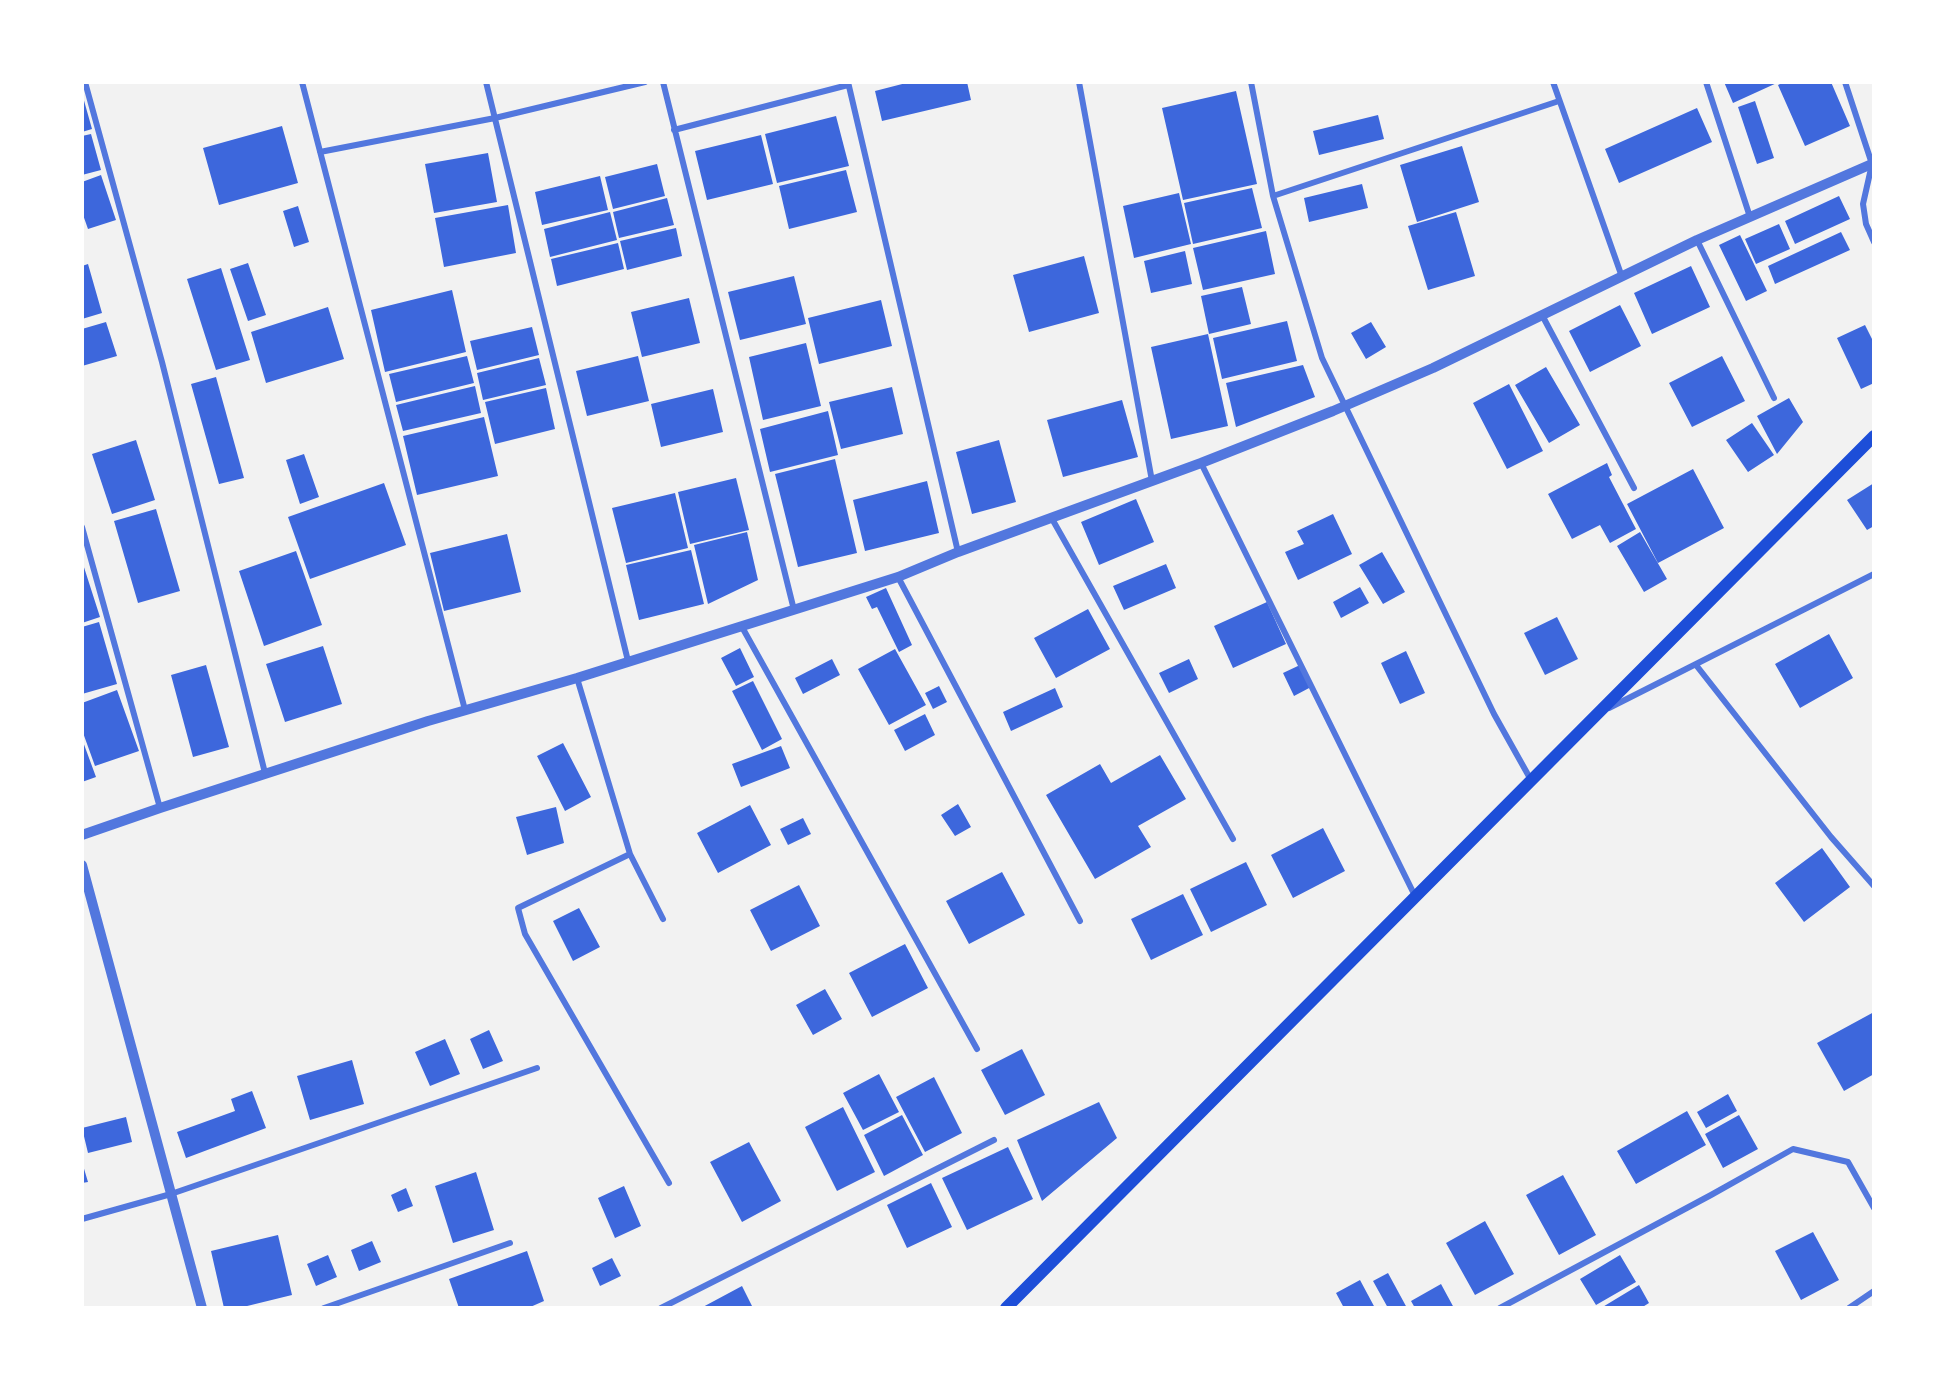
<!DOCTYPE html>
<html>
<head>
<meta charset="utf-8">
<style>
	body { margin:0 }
	#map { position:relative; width:1956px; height:1390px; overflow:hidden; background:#f2f2f2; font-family:"IBM Plex Sans",sans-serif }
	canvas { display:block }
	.frame { position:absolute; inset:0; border:84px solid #fff; pointer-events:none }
</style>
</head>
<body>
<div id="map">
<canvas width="1956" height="1390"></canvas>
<div class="frame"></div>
</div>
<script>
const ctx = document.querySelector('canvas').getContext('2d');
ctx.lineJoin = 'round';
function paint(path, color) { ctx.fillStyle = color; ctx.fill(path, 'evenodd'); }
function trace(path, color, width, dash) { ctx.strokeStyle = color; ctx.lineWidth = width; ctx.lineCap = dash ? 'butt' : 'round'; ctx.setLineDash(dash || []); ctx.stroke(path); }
const building = new Path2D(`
	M910,82h57l4,18 -89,21 -7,-30z
	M1724,82h55l-46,21z
	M1784,82h47l19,44 -45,20 -27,-61z
	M1236,91l21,93 -74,16 -21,-92z
	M83,97l9,32 -10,3v-34z
	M1755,101l19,57 -17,6 -19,-57z
	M1697,108l15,34 -93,41 -14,-34z
	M1378,115l6,24 -65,16 -6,-24z
	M836,116l13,50 -72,17 -12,-49z
	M282,126l16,57 -79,22 -16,-57z
	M91,134l10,36 -19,5v-39z
	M761,135l12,49 -66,16 -12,-49z
	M1462,146l17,56 -62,20 -17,-57z
	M488,153l9,49 -63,11 -9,-49z
	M657,164l8,32 -52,13 -8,-32z
	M846,170l11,42 -68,17 -10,-43z
	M101,175l15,45 -28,9 -6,-17v-30z
	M600,176l8,34 -66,15 -7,-33z
	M1362,184l6,24 -59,14 -5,-24z
	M1252,188l10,40 -69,16 -9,-41z
	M1179,193l12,51 -57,14 -11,-52z
	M1839,196l11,23 -55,25 -10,-23z
	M667,198l7,27 -55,13 -6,-26z
	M508,205l8,48 -72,14 -9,-49z
	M298,206l11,36 -15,5 -11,-36z
	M610,212l7,28 -67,17 -6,-28z
	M1456,212l19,64 -47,14 -20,-64z
	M1779,224l11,25 -34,15 -11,-25z
	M676,228l6,28 -55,14 -7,-29z
	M1266,231l9,43 -72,16 -10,-42z
	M1841,232l9,18 -75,34 -7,-18z
	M1740,235l27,56 -21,10 -27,-56z
	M618,243l6,26 -67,17 -6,-27z
	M1185,251l7,33 -41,9 -7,-32z
	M1084,256l15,57 -70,19 -16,-57z
	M248,263l18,52 -18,6 -18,-52z
	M88,264l14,49 -20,6v-53z
	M1691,266l19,41 -58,27 -18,-41z
	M221,268l29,92 -34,10 -29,-91z
	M794,276l12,48 -66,16 -12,-48z
	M1242,287l9,37 -42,10 -8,-38z
	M452,290l14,62 -81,20 -14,-62z
	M689,298l11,45 -58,14 -11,-45z
	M881,300l11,46 -73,18 -11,-46z
	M1620,305l21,41 -51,26 -21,-41z
	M328,307l16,52 -78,24 -15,-51z
	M1287,321l10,40 -75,18 -9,-41z
	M106,322l11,34 -35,10v-37z
	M1371,322l15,25 -20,12 -15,-26z
	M1865,325l9,18v40l-13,6 -24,-51z
	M532,327l7,28 -62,15 -7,-29z
	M1208,334l20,92 -57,13 -20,-92z
	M806,343l15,63 -58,14 -14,-63z
	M467,356l7,27 -78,19 -7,-28z
	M638,356l11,45 -62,15 -11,-45z
	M1722,356l23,45 -53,26 -23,-44z
	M539,358l7,27 -63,15 -6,-27z
	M1303,365l12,32 -79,30 -10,-44z
	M1546,367l34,58 -31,18 -34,-58z
	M216,377l28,101 -25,6 -28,-100z
	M1509,384l34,67 -36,18 -34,-66z
	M475,386l6,27 -78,18 -7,-26z
	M892,387l11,47 -62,15 -12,-47z
	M546,388l9,41 -60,15 -10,-42z
	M713,389l10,43 -62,15 -10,-43z
	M1789,398l14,24 -26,32 -20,-38z
	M1122,400l16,57 -75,20 -16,-57z
	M828,411l10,44 -68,17 -10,-43z
	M484,417l14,59 -81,19 -14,-59z
	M1752,423l22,32 -26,17 -22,-32z
	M136,440l19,60 -43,14 -20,-60z
	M999,440l17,62 -44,12 -16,-62z
	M304,454l15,43 -19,7 -14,-44z
	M835,459l22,94 -59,14 -23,-93z
	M1607,463l5,12 -3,2 27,52 -26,14 -10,-18 -28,14 -24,-45z
	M1693,469l31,59 -66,35 -31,-59z
	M736,478l13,52 -59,14 -12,-52z
	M927,481l12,52 -74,18 -12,-51z
	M384,483l22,62 -96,34 -22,-62z
	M1874,483v43l-7,4 -20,-30z
	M675,493l13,55 -62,15 -14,-55z
	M1136,499l18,43 -55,23 -18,-43z
	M156,509l24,82 -42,12 -24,-82z
	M1333,514l19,40 -54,26 -13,-28 19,-8 -7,-13z
	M747,532l11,48 -50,24 -14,-59z
	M1640,532l27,47 -23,13 -27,-46z
	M507,534l14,58 -77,19 -14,-58z
	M691,550l13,54 -65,16 -13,-55z
	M296,551l26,74 -58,21 -25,-75z
	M1382,552l23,40 -22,12 -24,-39z
	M82,561l18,56 -18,6z
	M1166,564l10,24 -52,22 -11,-24z
	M1360,587l9,16 -28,15 -8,-16z
	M886,588l26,57 -13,7 -22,-45 -5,2 -6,-12z
	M1267,602l19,42 -53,24 -19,-42z
	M1088,609l22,40 -54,29 -22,-40z
	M1557,617l21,42 -33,16 -21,-42z
	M99,622l18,62 -35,10v-67z
	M1829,634l24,44 -53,30 -25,-44z
	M323,646l19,58 -57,18 -19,-58z
	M740,648l14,29 -18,9 -15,-28z
	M895,649l31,56 -37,20 -31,-56z
	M1406,651l19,42 -25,11 -19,-41z
	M832,659l8,16 -37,19 -8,-16z
	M1189,659l9,20 -29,14 -10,-20z
	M206,665l23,82 -36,10 -22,-82z
	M1300,665l11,22 -17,9 -11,-23z
	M753,681l29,58 -20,11 -30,-59z
	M939,686l8,16 -14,7 -8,-16z
	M1055,688l8,19 -52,24 -8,-19z
	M117,690l22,61 -44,15 -13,-36v-27z
	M925,714l10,21 -30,16 -11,-21z
	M82,739l14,38 -14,5z
	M563,743l28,54 -26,14 -28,-55z
	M781,746l9,22 -49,19 -9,-23z
	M1160,755l26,44 -48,27 13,21 -56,32 -49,-84 54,-31 11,19z
	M958,804l13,23 -16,9 -14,-21z
	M750,805l21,40 -53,28 -21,-40z
	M556,807l8,36 -37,12 -11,-38z
	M803,818l8,16 -23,11 -8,-16z
	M1323,828l22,43 -52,27 -22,-43z
	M1822,848l28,39 -46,35 -29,-39z
	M1246,862l21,43 -56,27 -21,-43z
	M1002,872l23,43 -56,29 -23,-43z
	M799,885l21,41 -49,25 -21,-41z
	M1183,894l20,41 -52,25 -20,-41z
	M579,908l21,39 -27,14 -20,-40z
	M905,944l23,44 -56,29 -23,-44z
	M825,989l17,30 -29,16 -17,-30z
	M1874,1012v62l-30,17 -27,-48z
	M489,1030l14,31 -20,8 -13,-30z
	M445,1039l15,35 -30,12 -15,-34z
	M1022,1049l23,46 -40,20 -24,-45z
	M352,1060l12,44 -54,16 -13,-44z
	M879,1074l20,38 -36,18 -20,-37z
	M934,1077l28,56 -37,19 -29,-55z
	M252,1091l14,37 -80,30 -9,-26 58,-21 -4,-12z
	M1728,1094l9,17 -31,17 -9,-16z
	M1099,1102l18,36 -75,63 -25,-61z
	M843,1107l32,65 -38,19 -32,-64z
	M1687,1111l19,34 -70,39 -19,-33z
	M902,1115l21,40 -39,21 -20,-41z
	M1739,1115l19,34 -35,19 -18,-34z
	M126,1117l6,25 -44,11 -6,-25z
	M749,1142l32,59 -39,21 -32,-60z
	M1008,1147l25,52 -66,31 -25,-52z
	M82,1162l6,20 -6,1z
	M476,1172l18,58 -41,13 -18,-57z
	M1563,1175l33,60 -37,20 -33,-60z
	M931,1183l21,44 -45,21 -20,-43z
	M624,1186l17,40 -26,12 -17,-40z
	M406,1188l7,18 -15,6 -7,-17z
	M1485,1221l29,53 -39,21 -29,-52z
	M1813,1232l26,48 -38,20 -26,-49z
	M278,1235l14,60 -53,13h-15l-13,-57z
	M372,1241l9,21 -22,9 -8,-21z
	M527,1251l17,50 -16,7h-69l-10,-29z
	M328,1255l9,22 -21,9 -9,-22z
	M1620,1255l16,27 -40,23 -16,-26z
	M612,1258l9,18 -21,10 -8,-18z
	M1388,1273l19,35h-19l-15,-27z
	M1360,1280l15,28h-31l-8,-15z
	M1441,1284l13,24h-39l-4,-7z
	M1639,1285l10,18 -8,5h-40z
	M742,1286l11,22h-52z`);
const minor = new Path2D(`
	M85,82l77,280 103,411
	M302,82l163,628
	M486,82l142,579
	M663,82l131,528
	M848,82l110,470
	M1079,82l73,399
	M1251,82l22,114 49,162 172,356 37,66
	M1553,82l69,195
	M1706,82l44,135
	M1845,82l27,82 -9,40 3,20 8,18
	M674,130l174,-45
	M320,152l175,-34 150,-36
	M1273,196l286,-95
	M1697,240l77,158
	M1542,315l92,173
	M1201,463l214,433
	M1051,517l182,322
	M82,527l78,281
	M898,577l182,344
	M742,627l235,422
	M1696,665l135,172 43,49
	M577,678l53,176 33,65
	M1609,708l265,-134
	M630,854l-112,54 7,26 144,249
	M82,1219l89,-25 366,-126
	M324,1308l186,-65
	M661,1308l333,-168
	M1500,1308l211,-113 82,-46 55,13 26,46
	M1849,1308l25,-17`);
const tertiary = new Path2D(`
	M82,835l78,-27 268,-87 149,-43 321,-101 60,-25 243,-89 132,-52 100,-43 264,-128 177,-77
	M82,865l120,443`);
const secondary = new Path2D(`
	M1006,1308l868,-872`);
paint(building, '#3d67dc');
trace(minor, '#5277de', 6);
trace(tertiary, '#5277de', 10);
trace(secondary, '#1d4ed8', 12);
</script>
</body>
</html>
